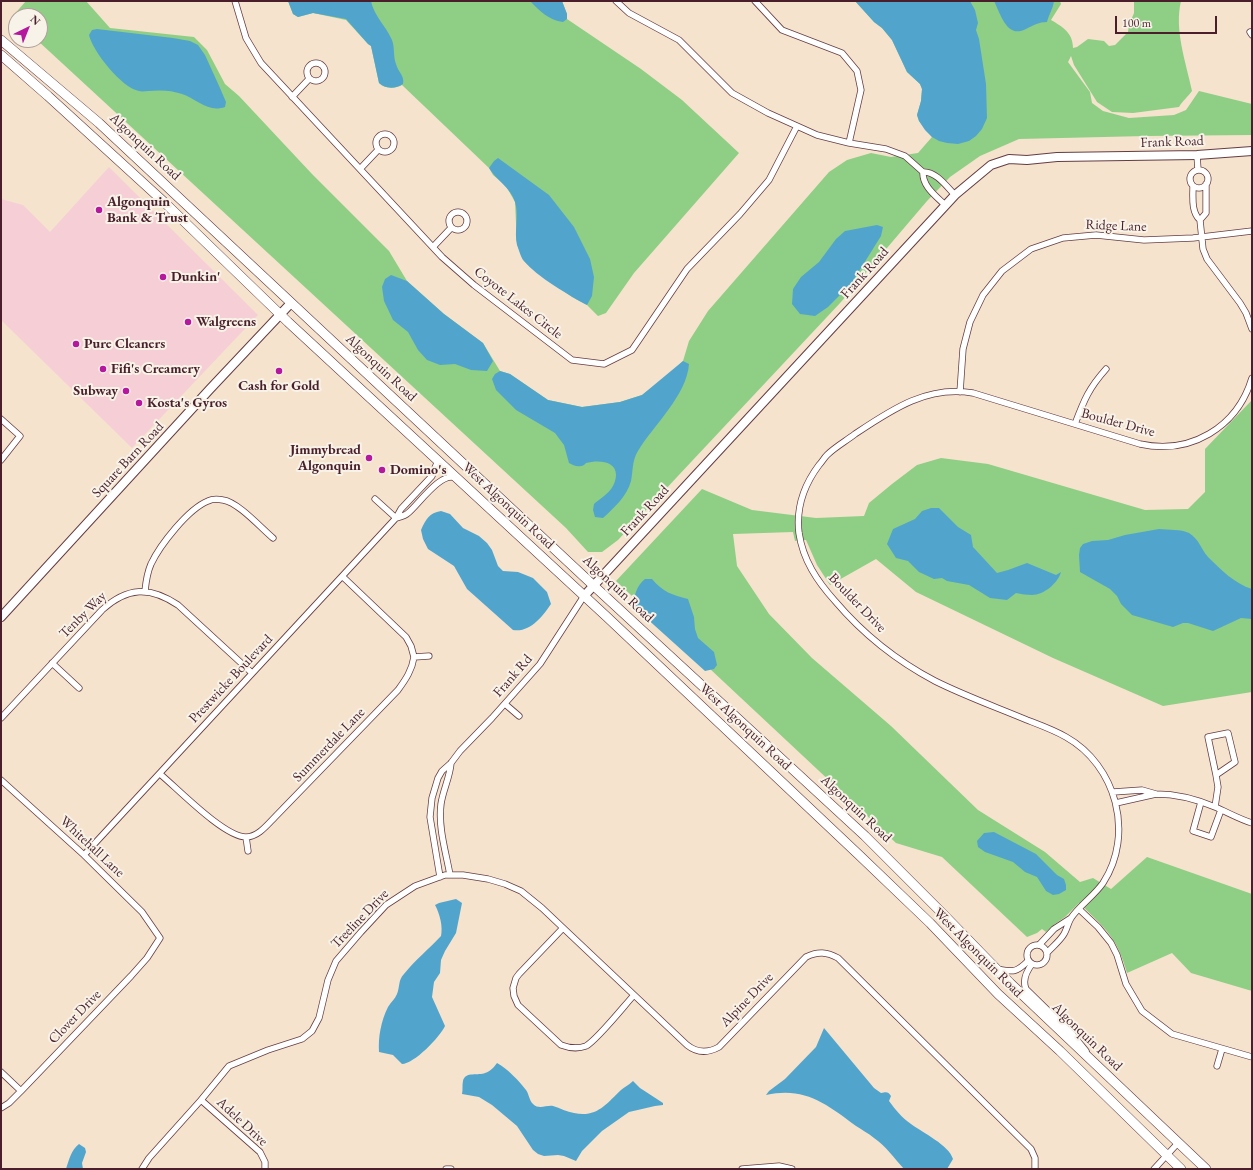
<!DOCTYPE html>
<html>
<head>
<meta charset="utf-8">
<style>
	body { margin:0 }
	#map { position:relative; width:1253px; height:1170px; overflow:hidden; background:#f5e3cd; font-family:"EB Garamond",serif }
	canvas { display:block }
	.frame { position:absolute; inset:0; border:2px solid #4a1f2b; pointer-events:none }
	.north { position:absolute; left:8px; top:8px; width:40px; height:40px; box-sizing:border-box; background:#f7f3e8; border:1px solid #b29e9c; border-radius:50%; rotate:43deg; font-size:11px; font-weight:700; line-height:16px; text-align:center; color:#4a1f2b }
	.north::after { content:''; display:block; margin:auto; width:14px; height:18px; background:#b5179e; clip-path:polygon(50% 0,100% 100%,50% 72%,0 100%) }
	.scale { position:absolute; left:1115px; top:16px; width:102px; height:18px; box-sizing:border-box; border:2px solid #4a1f2b; border-top:0; padding-left:5px; font-size:12px; line-height:14px; white-space:nowrap; color:#4a1f2b; -webkit-text-stroke:3px #f7f3e8; paint-order:stroke }
</style>
</head>
<body>
<div id="map">
<canvas width="1253" height="1170"></canvas>
<div class="frame"></div>
<div class="north">N</div>
<div class="scale">100 m</div>
</div>
<script>
const ctx = document.querySelector('canvas').getContext('2d');
ctx.lineJoin = 'round';
function paint(path, color) { ctx.fillStyle = color; ctx.fill(path, 'evenodd'); }
function trace(path, color, width, dash) { ctx.strokeStyle = color; ctx.lineWidth = width; ctx.lineCap = dash ? 'butt' : 'round'; ctx.setLineDash(dash || []); ctx.stroke(path); }
function label(font, color, halo, rows, align = 'center') {
  ctx.font = font + ' "EB Garamond",serif'; ctx.lineWidth = 4; ctx.setLineDash([]); ctx.textBaseline = 'middle'; ctx.strokeStyle = halo; ctx.fillStyle = color; for (const [text, x, y, turn = 0] of rows) {
    ctx.save(); ctx.translate(x, y); ctx.rotate((+turn || 0) * Math.PI / 180); ctx.textAlign = isNaN(turn) ? turn : align; if (halo) ctx.strokeText(text, 0, 0); ctx.fillText(text, 0, 0); ctx.restore();
  }
}
const built = new Path2D(`
	M109,167l149,148 -126,133 -131,-128v-121l22,6 27,27z`);
const green = new Path2D(`
	M26,1h60l24,27 84,9 13,13 18,34 14,12 73,78 77,77 18,30 37,33 39,29 17,28 10,3 38,26 34,7 38,-5 22,-7 23,-17 18,-17 6,-20 19,-30 121,-139 18,-12 24,-7 20,4 27,-4 14,-16 -13,-16 -2,-6 4,-14 1,-12 -2,-5 -13,-12 -15,-32 -10,-12 -8,-6 -19,-21h205l1,3 -10,16c12,7 22,13 22,28l4,-1 11,-8 16,2 5,5 6,-1 13,-13 1,-7 5,-12v-12h47c-7,29 5,61 11,90 -4,6 -9,9 -13,16l-46,6 -21,-1 -15,-10 -23,-37 -3,-9 -3,6 22,30 2,11 11,8 26,7 45,-3 12,-5 13,-19 53,13v31l-106,1 -127,3 -39,17 -30,21 -23,24 -86,101 -223,238 -16,12h-14l-22,-24 -529,-488h3v-24h-24v4l-4,-3z
	M288,1h274l5,13v5l74,50 41,31 57,53 -105,120 -28,40 -8,3 -11,-11 -15,-8 -37,-26 -11,-10 -7,-17 -2,-42 -9,-16 -13,-11 -4,-7 -87,-83c-7,4 -17,4 -23,-2l-8,-37 -3,-2 -22,-24 -33,-7 -15,4 -5,-3z
	M1252,400v292l-89,14 -110,-48 -137,-66 -40,-33 -46,26 -13,-20 -11,-25 -11,1 -2,-9 -60,2 4,32 32,48 43,44 79,68 87,84 67,42 35,30 13,-4 18,11 36,-32 105,37v97l-61,-18 -19,-20 -45,20c-10,-36 -22,-45 -48,-70l-14,14 -10,7 -9,8 -4,-3 -5,4 -10,4 -85,-80 -46,-14 -280,-262 86,-92 50,21 64,8 48,-2 5,-13 23,-19 25,-19 24,-7 47,6 157,46 43,-1 17,-17v-43z`);
const water = new Path2D(`
	M288,1h83c3,15 15,25 21,39 3,8 1,16 4,24 2,8 9,12 7,20 -7,5 -18,5 -24,-1l-8,-37 -3,-2 -22,-25 -33,-6 -15,4 -5,-3z
	M530,1h32l5,13v5l-4,3c-15,-2 -23,-11 -33,-21z
	M855,1h115l5,9 3,13 -2,7 3,9 7,45 1,34 -5,11 -6,7 -7,5 -11,3 -11,-1 -8,-2 -7,-4 -7,-7 -6,-9 -2,-6 4,-14 1,-12 -2,-5 -13,-12 -15,-32 -10,-12 -8,-6z
	M994,1h60c-1,8 -5,13 -7,21 -8,0 -13,3 -21,7 -19,10 -25,-14 -32,-28z
	M97,29l76,9 17,3 8,4 7,10 15,33 6,14 -1,5c-17,6 -28,-8 -43,-13 -11,-4 -22,-4 -34,-3 -3,0 -6,1 -9,0 -17,-3 -46,-39 -50,-56l3,-5z
	M498,158l51,37 25,32 16,32 4,18 -2,19 -5,9c-17,-9 -51,-29 -63,-44 -3,-3 -5,-11 -7,-16 -3,-13 2,-31 -2,-43 -4,-14 -19,-22 -26,-34l5,-7z
	M877,225l6,2 -2,9 -30,48 -23,23 -13,9 -15,-2 -8,-10 1,-15 8,-12 18,-15 17,-23 9,-8z
	M391,275l16,6 37,33 39,29 10,18 -6,10 -16,-1 -16,-6 -15,1 -13,-5 -9,-10 -10,-18 -15,-12 -9,-19 -2,-14 3,-8z
	M683,361l6,3c-2,31 -36,62 -51,87 -6,9 -5,21 -7,30 -4,15 -17,27 -28,37l-8,-1 -2,-7 1,-6c11,-9 21,-14 22,-29 0,-15 -19,-15 -30,-12 -1,1 -3,3 -5,3 -5,1 -8,-1 -12,-3l-5,-18 -9,-12 -39,-23 -20,-20 -4,-11 3,-5 5,-3 10,3 38,26 34,7 38,-5 22,-7z
	M931,508h8l19,19 13,8 2,12 24,26 11,-3 19,-7 29,12 5,-3c-3,11 -17,23 -29,23 -5,0 -11,-1 -16,-2l-9,7 -17,-2 -21,-13 -22,-4 -5,-3 -8,1 -15,-7 -11,-11 -12,-3 -9,-14 6,-15 22,-10 7,-8z
	M441,511l9,3 13,14 16,8 8,7 5,7 6,16 5,5 15,1 15,6 14,14 4,12c-8,12 -21,29 -38,26l-46,-41 -13,-23 -26,-17 -5,-10 -2,-9c5,-11 8,-17 20,-19z
	M1159,529c9,1 22,0 30,4 10,6 12,16 19,24 12,12 27,27 44,32v30l-11,-1 -28,13 -25,-8h-5l-10,4 -41,-12 -11,-11 -4,-8 -7,-7 -30,-17 -1,-17 1,-7 3,-4 9,-3 16,-1 17,-5z
	M645,579h7c11,13 20,16 36,20l6,18 1,12 3,9 16,14 3,13 -3,4 -9,2 -71,-64c-1,-10 3,-22 11,-28z
	M994,832l42,22 21,21 7,4 2,6v5l-7,4 -6,1 -7,-4 -9,-14 -12,-5 -12,-10 -28,-10 -7,-5 -1,-6 7,-8z
	M456,899l6,4 -6,30 -11,18 -4,9 -1,13 -6,9 -2,15 13,29c-5,11 -31,38 -43,38l-9,-9 -14,-3c-1,-15 2,-31 9,-45 3,-5 7,-8 9,-13 3,-7 1,-14 7,-20 11,-14 25,-25 37,-38 2,-9 -1,-22 -6,-31l4,-2z
	M824,1028l50,60 7,5c5,-1 7,-2 10,3l-2,5c6,8 13,17 22,23 12,9 38,21 42,35l-6,10h-43c-10,-11 -18,-23 -30,-31 -6,-5 -12,-8 -18,-12 -29,-22 -52,-40 -90,-31l3,-4 16,-12 31,-32z
	M497,1063c11,6 22,18 29,27 3,4 3,10 7,14 6,6 13,1 20,2 7,2 14,6 21,7 23,5 32,-9 47,-23 3,-3 8,-5 12,-9l7,7 23,15v2l-8,1 -26,6 -27,19 -20,20 -6,10 -12,-5 -6,-1 -14,1 -6,-2 -5,-4 -16,-24 -25,-21 -13,-8 -17,-3c1,-4 0,-9 1,-13 2,-10 16,-5 22,-8 6,-2 9,-6 12,-10z
	M79,1144l6,4 1,4 -4,11 1,6h-17c3,-9 5,-19 13,-25z`);
const street = new Path2D(`
	M235,1l11,37 15,25 181,194 32,28 98,75 32,4 28,-14 55,-81 53,-55 29,-34 28,-54
	M616,1l13,12 50,27 53,53 36,20 49,22 32,8 37,6 19,7 18,16c13,-1 24,15 32,23
	M755,1l27,29 60,23 15,18 4,19 -12,53
	M1250,32l2,3
	M307 72a9 9 0 1 1 18 0a9 9 0 1 1-18 0Z
	M292,97l17,-18
	M376 143a9 9 0 1 1 18 0a9 9 0 1 1-18 0Z
	M1197,155l1,15
	M360,169l18,-19
	M1190 179a9 9 0 1 1 18 0a9 9 0 1 1-18 0Z
	M923,172c-1,14 13,24 22,33
	M1193,186c0,11 -2,26 7,34l3,29 4,10 33,44 6,10 6,16
	M449 221a9 9 0 1 1 18 0a9 9 0 1 1-18 0Z
	M1200,220l6,-7v-29
	M433,247l18,-19
	M960,392l3,-43 7,-27 13,-27 19,-24 29,-22 32,-11 33,-3 48,5 49,-2 59,-7
	M1,419l19,17 -19,24
	M1075,424c9,-24 14,-36 31,-55
	M375,499l21,19
	M396,518c4,-1 9,-2 12,-5 11,-9 33,-42 48,-35
	M343,577l63,60 5,9 3,11
	M145,591c1,-10 2,-18 6,-27 9,-19 37,-55 57,-63 4,-2 10,-2 15,-1 15,2 38,28 50,38
	M52,663l27,25
	M505,704l14,12
	M1,718l101,-108c25,-23 48,-24 76,-5l74,68
	M160,774c17,14 64,63 86,63 12,0 21,-12 29,-20l123,-127c8,-11 14,-20 16,-33l15,-1
	M1,780l83,75 58,57 18,26 -13,20 -16,18 -110,115 -12,12 -8,5
	M1113,792l29,-2 14,4 -40,9
	M1156,794c21,0 40,5 59,13 12,5 24,12 37,16
	M1201,802l-8,29 18,6 10,-27
	M1215,807l3,-20 -2,-12 19,-13 -7,-29 -20,4 8,38
	M246,837l2,14
	M84,855l312,-337 5,-9 31,-33 6,-16
	M450,875c-4,-23 -12,-47 -9,-71 2,-14 9,-27 10,-41
	M440,877l-10,-60 2,-19 6,-20 4,-7 9,-8 9,-12 32,-33 48,-54 44,-68
	M1080,910l18,17 13,16 6,12 9,29 16,27 30,23 80,23
	M563,928l-44,46 -3,4 -3,10 1,8 4,9 43,40c8,3 17,4 25,1 11,-6 38,-40 48,-51
	M1027 955a10 10 0 1 1 20 0a10 10 0 1 1-20 0Z
	M1039,945l15,-16 17,-11
	M1047,953c5,-6 13,-12 17,-19 3,-5 4,-11 7,-16 9,-13 23,-22 32,-35 32,-49 13,-118 -37,-146 -12,-7 -26,-12 -39,-17 -31,-13 -62,-24 -92,-39 -38,-20 -72,-47 -100,-80 -18,-20 -32,-41 -36,-68 -3,-25 5,-48 20,-68 3,-3 5,-7 8,-10 8,-8 19,-14 28,-21 36,-24 72,-49 118,-41l167,51c50,11 97,-16 112,-66
	M1032,964c-6,8 -10,16 -6,25l47,46 13,16
	M997,969c16,3 19,4 31,-8
	M1217,1066l5,-17
	M1,1072l20,19
	M201,1100l28,-34 39,-16 34,-11 10,-8 7,-13 9,-38 8,-19 25,-29 25,-27 29,-19 30,-11h18l25,4 17,5 16,7 21,17 145,137c10,8 21,8 32,2l87,-90c12,-6 21,-5 32,1l193,191 4,9v11
	M142,1169l7,-11 52,-58 59,52 5,10v7
	M446,1169h5
	M742,1169l37,-3 13,3
	M1154,1169l24,-26`);
const secondary = new Path2D(`
	M584,596l371,-401 36,-30 18,-6 18,1 30,-3 140,-2 55,-4
	M1,617l209,-228 81,-86`);
const primary = new Path2D(`
	M1,40l98,83 495,463 271,250 79,79 66,68 196,186
	M1,55l47,41 116,106 124,120 319,295 252,238 71,68 68,71 62,57 121,118`);
const markers = [
	[99,210,4,"#b5179e"],
	[163,277,4,"#b5179e"],
	[188,322,4,"#b5179e"],
	[76,344,4,"#b5179e"],
	[103,369,4,"#b5179e"],
	[279,371,4,"#b5179e"],
	[126,391,4,"#b5179e"],
	[139,403,4,"#b5179e"],
	[369,458,4,"#b5179e"],
	[382,470,4,"#b5179e"]
];
const streetNames = [
	["Frank Road",1172,142,-2],
	["Algonquin Road",145,147,43],
	["Ridge Lane",1116,226,2],
	["Frank Road",865,273,-48],
	["Coyote Lakes Circle",518,303,38],
	["Algonquin Road",381,368,43],
	["Boulder Drive",1118,423,15],
	["Square Barn Road",128,460,-47],
	["West Algonquin Road",508,506,43],
	["Frank Road",645,511,-47],
	["Algonquin Road",618,589,43],
	["Boulder Drive",857,603,46],
	["Tenby Way",83,615,-45],
	["Frank Rd",513,676,-49],
	["Prestwicke Boulevard",231,679,-47],
	["West Algonquin Road",745,727,43],
	["Summerdale Lane",329,745,-46],
	["Algonquin Road",856,809,43],
	["Whitehall Lane",92,847,43],
	["Treeline Drive",360,919,-46],
	["West Algonquin Road",978,953,45],
	["Alpine Drive",747,1000,-46],
	["Clover Drive",75,1017,-46],
	["Algonquin Road",1087,1037,44],
	["Adele Drive",242,1122,43]
];
const poiNames = [
	["Algonquin",107,202],
	["Bank & Trust",107,218],
	["Dunkin'",171,277],
	["Walgreens",196,322],
	["Pure Cleaners",84,344],
	["Fifi's Creamery",111,369],
	["Cash for Gold",279,386,"center"],
	["Subway",118,391,"right"],
	["Kosta's Gyros",147,403],
	["Jimmybread",361,450,"right"],
	["Algonquin",361,466,"right"],
	["Domino's",390,470]
];
paint(built, '#f6cfd6');
paint(green, '#8fce85');
paint(water, '#51a5cd');
trace(street, '#643c43', 7);
trace(secondary, '#643c43', 10);
trace(primary, '#643c43', 10);
trace(street, '#fff', 5.5);
trace(secondary, '#fff', 8);
trace(primary, '#fff', 9);
for (const [x, y, r, color] of markers) { const dot = new Path2D(); dot.arc(x, y, r, 0, 2 * Math.PI); ctx.fillStyle = color; ctx.fill(dot); trace(dot, '#f7f3e8', 1.5); }
label('14px', '#4a1f2b', '#f7f3e8', streetNames);
label('bold 14px', '#4a1f2b', '#f7f3e8', poiNames, 'left');
</script>
</body>
</html>
